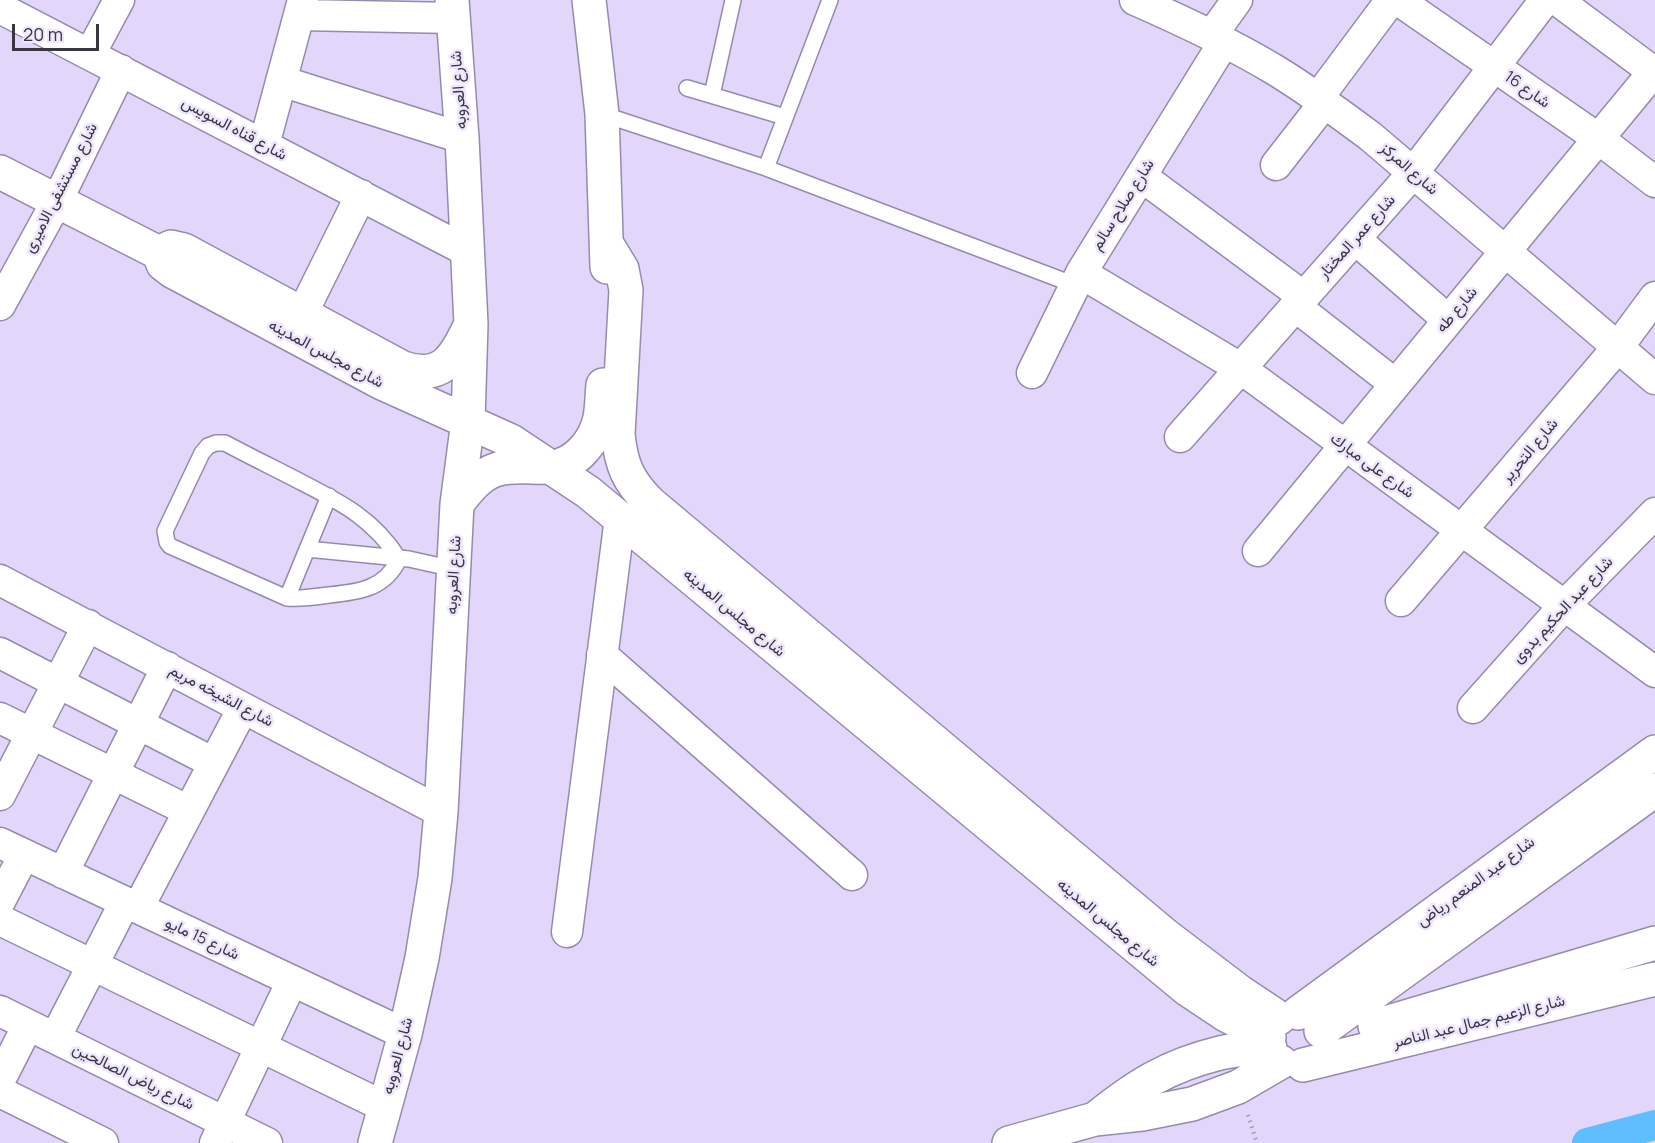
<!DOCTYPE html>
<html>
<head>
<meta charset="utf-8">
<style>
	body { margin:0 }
	#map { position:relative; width:1655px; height:1143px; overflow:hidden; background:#e2d6fa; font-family:Manrope,sans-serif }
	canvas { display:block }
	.scale { position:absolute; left:12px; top:24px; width:87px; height:27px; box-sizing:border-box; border:3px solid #3a3644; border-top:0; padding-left:8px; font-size:18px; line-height:21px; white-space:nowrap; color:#3a3644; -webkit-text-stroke:4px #ede6fc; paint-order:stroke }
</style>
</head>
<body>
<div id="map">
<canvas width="1655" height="1143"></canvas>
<div class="scale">20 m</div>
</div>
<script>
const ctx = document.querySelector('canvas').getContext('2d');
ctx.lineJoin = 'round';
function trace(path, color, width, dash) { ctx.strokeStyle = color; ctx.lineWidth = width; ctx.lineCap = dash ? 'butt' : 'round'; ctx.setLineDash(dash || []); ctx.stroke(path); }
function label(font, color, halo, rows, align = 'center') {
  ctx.font = font + ' Manrope,Vazirmatn,sans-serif'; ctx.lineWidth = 5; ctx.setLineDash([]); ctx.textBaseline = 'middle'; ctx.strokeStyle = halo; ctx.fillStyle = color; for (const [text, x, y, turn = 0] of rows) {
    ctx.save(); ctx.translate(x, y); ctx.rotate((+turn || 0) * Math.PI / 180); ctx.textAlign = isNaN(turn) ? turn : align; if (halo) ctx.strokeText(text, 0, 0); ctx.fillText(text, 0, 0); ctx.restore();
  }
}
const canal = new Path2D(`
	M1587,1143l68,-18`);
const path = new Path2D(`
	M1248,1115l9,28`);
const service = new Path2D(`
	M687,88l98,29
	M712,95l21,-95
	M602,114l164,54 309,117
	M766,168l64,-168
	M216,443h9c24,13 49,25 74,38 41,21 74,37 100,78 -14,30 -40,33 -70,36 -14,2 -28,4 -42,3l-117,-52 -3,-4 -2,-11 37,-78 6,-7z
	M307,549l102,10 45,10
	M287,598l42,-102`);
const minor = new Path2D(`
	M1135,0c48,21 95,43 140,70 33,20 64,43 95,66l285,243
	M1398,0l201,139 56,43
	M1557,0l98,73
	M0,8l467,243
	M299,15l155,3
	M1212,35l25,-35
	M90,54l29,-54
	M281,81l181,57
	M1318,98l73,-98
	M264,145l39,-145
	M1276,165l49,-63
	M1141,176l163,121
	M1355,239l93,81
	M1081,273l159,95 415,304
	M0,305l57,-104 64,-131
	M1295,306l100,78
	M302,314l59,-119
	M1032,373l49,-100 143,-231
	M1180,437l233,-264 132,-173
	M1258,551l397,-481
	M0,580l441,232
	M1401,601l217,-254 37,-50
	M0,653l214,110
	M602,655l250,220
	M1473,708l91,-102 91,-93
	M0,718l189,93
	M0,795l88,-170
	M0,843l405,191
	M63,873l104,-206
	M0,901l24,-46
	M138,908l105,-200
	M0,920l385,187
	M567,932l53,-414
	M0,1011l267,132
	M55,1038l70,-136
	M0,1080l28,-55
	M0,1092l103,51
	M215,1143l77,-162`);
const tertiary = new Path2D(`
	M589,0l13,114 5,153
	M0,172l159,81 4,11 9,7 210,112 129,58 77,51 599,497 39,26 43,22
	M608,246l14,23 4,21 -8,144c3,31 10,47 32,69l515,432 75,57 39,26
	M159,253l12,-6 13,3 219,118c39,13 52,-10 67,-42
	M457,504c10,-13 21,-28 38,-34 18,-6 37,-2 56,-3 25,-2 44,-26 49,-49 2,-11 2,-23 3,-33
	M1298,1013l357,-261
	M1375,1026l280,-83
	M1321,1031l334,-241
	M1303,1065l352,-86
	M1095,1119c41,-33 72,-53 125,-66 16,-4 34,-4 50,-5
	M375,1143l30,-109 17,-76 13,-80 6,-66 16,-308 11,-83 3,-97 -9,-186 -10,-138
	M1009,1143l86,-24 47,-5 50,-10 46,-17 43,-25`);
const streetNames = [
	["شارع العروبه",459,90,-94],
	["شارع 16",1527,90,35],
	["شارع قناه السويس",234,129,28],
	["شارع المركز",1409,169,41],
	["شارع مستشفى الاميرى",61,188,-63],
	["شارع صلاح سالم",1123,205,-58],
	["شارع عمر المختار",1357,237,-48],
	["شارع طه",1457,310,-50],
	["شارع مجلس المدينه",326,354,28],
	["شارع التحرير",1530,451,-50],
	["شارع على مبارك",1372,466,36],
	["شارع العروبه",454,575,-87],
	["شارع عبد الحكيم بدوى",1563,610,-47],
	["شارع مجلس المدينه",734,613,40],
	["شارع الشيخه مريم",221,696,28],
	["شارع عبد المنعم رياض",1476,882,-36],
	["شارع مجلس المدينه",1108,923,40],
	["شارع 15 مايو",202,939,25],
	["شارع الزعيم جمال عبد الناصر",1479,1022,-14],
	["شارع العروبه",398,1056,-75],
	["شارع رياض الصالحين",133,1077,26]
];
trace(canal, '#5fbefd', 30);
trace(service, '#968bac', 18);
trace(minor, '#968bac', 33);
trace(tertiary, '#968bac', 36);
trace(path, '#a49bb7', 4, [1.5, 4.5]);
trace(service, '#fff', 15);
trace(minor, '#fff', 30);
trace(tertiary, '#fff', 33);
label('16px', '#3a3644', '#ede6fc', streetNames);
</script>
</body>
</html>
